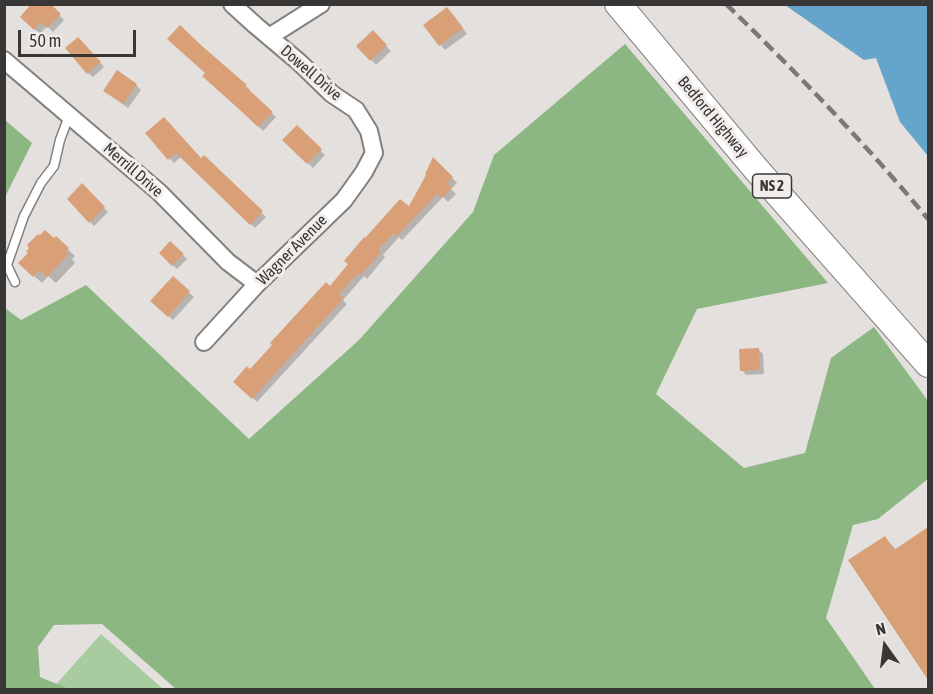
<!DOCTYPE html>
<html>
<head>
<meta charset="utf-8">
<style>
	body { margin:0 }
	#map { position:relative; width:933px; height:694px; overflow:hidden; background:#e4e0de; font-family:"Asap Condensed",sans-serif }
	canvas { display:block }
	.frame { position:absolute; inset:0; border:6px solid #393736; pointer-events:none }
	.north { position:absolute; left:855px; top:616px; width:60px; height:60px; -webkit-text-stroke:4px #f1edeb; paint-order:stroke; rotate:346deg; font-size:16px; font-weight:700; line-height:24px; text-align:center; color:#393736 }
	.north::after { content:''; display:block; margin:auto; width:21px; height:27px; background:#393736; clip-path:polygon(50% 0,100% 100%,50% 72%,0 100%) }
	.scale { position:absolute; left:18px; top:30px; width:118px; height:27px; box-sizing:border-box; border:3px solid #393736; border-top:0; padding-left:8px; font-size:18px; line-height:21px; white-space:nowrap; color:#393736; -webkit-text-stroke:4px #f1edeb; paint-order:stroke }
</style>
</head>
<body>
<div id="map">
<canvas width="933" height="694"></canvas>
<div class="frame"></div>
<div class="north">N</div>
<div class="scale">50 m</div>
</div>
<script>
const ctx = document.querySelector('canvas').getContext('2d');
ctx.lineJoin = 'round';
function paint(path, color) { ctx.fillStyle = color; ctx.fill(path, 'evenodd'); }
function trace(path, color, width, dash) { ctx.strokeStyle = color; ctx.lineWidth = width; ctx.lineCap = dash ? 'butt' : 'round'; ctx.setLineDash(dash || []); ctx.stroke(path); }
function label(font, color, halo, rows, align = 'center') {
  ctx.font = font + ' "Asap Condensed",sans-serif'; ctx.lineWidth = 6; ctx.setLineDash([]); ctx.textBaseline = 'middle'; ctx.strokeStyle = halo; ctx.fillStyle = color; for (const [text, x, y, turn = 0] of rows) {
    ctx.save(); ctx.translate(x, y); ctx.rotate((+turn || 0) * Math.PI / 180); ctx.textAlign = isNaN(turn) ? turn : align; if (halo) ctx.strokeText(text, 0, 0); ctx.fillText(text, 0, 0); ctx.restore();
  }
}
const green = new Path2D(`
	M101,634l62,55 -112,1z`);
const forest = new Path2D(`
	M625,44l203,239 -131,26 -41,85 88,74 61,-15 26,-95 43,-31 54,74v78l-50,40 -25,6 -27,93 49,71h-699l-74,-65 -48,1 -16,22 2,30 29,12h-64v-381l16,12 65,-35 163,154 110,-99 114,-128 21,-57z
	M5,120l27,23 -27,54z`);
const water = new Path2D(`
	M785,5h143v151l-28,-34 -24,-64 -12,2z`);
const shadow = new Path2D(`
	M48,4l16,16 -11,12 -6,-6 -7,8 -18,-18z
	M452,13l15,21 -22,16 -20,-25z
	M373,32l18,19 -15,14 -18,-19z
	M83,43l21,24 -11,10 -5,-4z
	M201,47l45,39 4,4 -1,2 27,25 -13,14 -57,-58z
	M136,85l5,5 -13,18 -23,-17z
	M169,124l33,36 2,-3 62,60 -11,11 -74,-71 -7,6 -4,-4z
	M297,127l28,28 -12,13 -29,-28z
	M434,159l23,24 -6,6 5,5 -8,8 -5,-5 -41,43 -3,-3 -16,18 2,2 -18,22 -3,-3 -21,24 4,4 -90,98 -21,-20 14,-11 159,-163 18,-32z
	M69,199l28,2 11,11 -14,14z
	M56,238l19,18 -3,3 3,4 -19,20 -8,-7 -6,7 -22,-20z
	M170,243l17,16 -10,10 -16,-16z
	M173,278l21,19 -21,23 -21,-19z
	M759,350l4,4 1,20 -18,1 -4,-5z
	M928,529v148l-77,-117 34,-22 12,12z`);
const building = new Path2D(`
	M31,4h20l10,10 -14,14 -6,-6 -7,8 -14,-13z
	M447,7l16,21 -24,18 -16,-21z
	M180,25l22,21 45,39 -2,1 28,26 -15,15 -17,-16 -39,-35 3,-3 -38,-34z
	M373,30l14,15 -17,16 -14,-15z
	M78,37l23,25 -14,12 -22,-26z
	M117,70l20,14 -14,20 -20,-13z
	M164,117l37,41 3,-3 59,56 -13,14 -74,-72 -8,7 -23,-27z
	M297,125l25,24 -15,15 -25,-24z
	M433,157l20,20 -6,6 5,5 -10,10 -5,-4 -40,42 -4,-2 -14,15 2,3 -20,23 -3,-2 -19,21 5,4 -92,101 -19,-17 14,-16 3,3 22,-24 -2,-2 56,-61 4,4 18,-22 -4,-3 20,-24 1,1 35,-39 9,7 17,-31 -1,-1z
	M82,183l23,24 -16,16 -22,-24z
	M45,230l9,8 2,-2 13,12 -4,3 4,3 -22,23 -7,-7 -7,7 -15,-14 10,-10 -2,-1 3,-4 -2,-3 11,-11 2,1z
	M170,241l14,13 -12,12 -13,-13z
	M173,276l17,15 -22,26 -18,-16z
	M759,348l1,22 -20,1 -1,-22z
	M928,527v153l-80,-120 37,-24 9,14z`);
const service = new Path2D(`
	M15,282l-8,-17 17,-49 17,-33 13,-17 6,-26 9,-24`);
const minor = new Path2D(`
	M269,37l52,-33
	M4,60l155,132 69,70 29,22
	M204,342l53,-58 87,-84 20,-28 10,-19 -5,-22 -13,-21 -24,-16 -33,-32 -44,-37 -23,-21`);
const primary = new Path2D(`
	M618,4l138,165 172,195`);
const rail = new Path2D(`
	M726,4c71,69 139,139 202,215`);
const shields = [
	[772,186,39]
];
const shieldNames = [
	["NS 2",772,186]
];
const streetNames = [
	["Dowell Drive",311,73,41],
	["Bedford Highway",713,117,50],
	["Merrill Drive",133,170,41],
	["Wagner Avenue",292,250,-45]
];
paint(green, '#a8cc9f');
paint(forest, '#8cb782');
paint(water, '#65a5cb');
paint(shadow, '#0003');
paint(building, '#d9a078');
trace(service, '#83807d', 11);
trace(minor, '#83807d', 20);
trace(primary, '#83807d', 28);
trace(service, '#fff', 8);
trace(minor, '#fff', 16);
trace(primary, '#fff', 26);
trace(rail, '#7b7877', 4.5, [12, 6]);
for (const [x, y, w] of shields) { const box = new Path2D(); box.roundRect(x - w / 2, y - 12, w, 24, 4.5); ctx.fillStyle = '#f1edeb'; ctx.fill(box); trace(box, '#393736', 1.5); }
label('bold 15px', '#393736', null, shieldNames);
label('16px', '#393736', '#f1edeb', streetNames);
</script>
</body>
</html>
